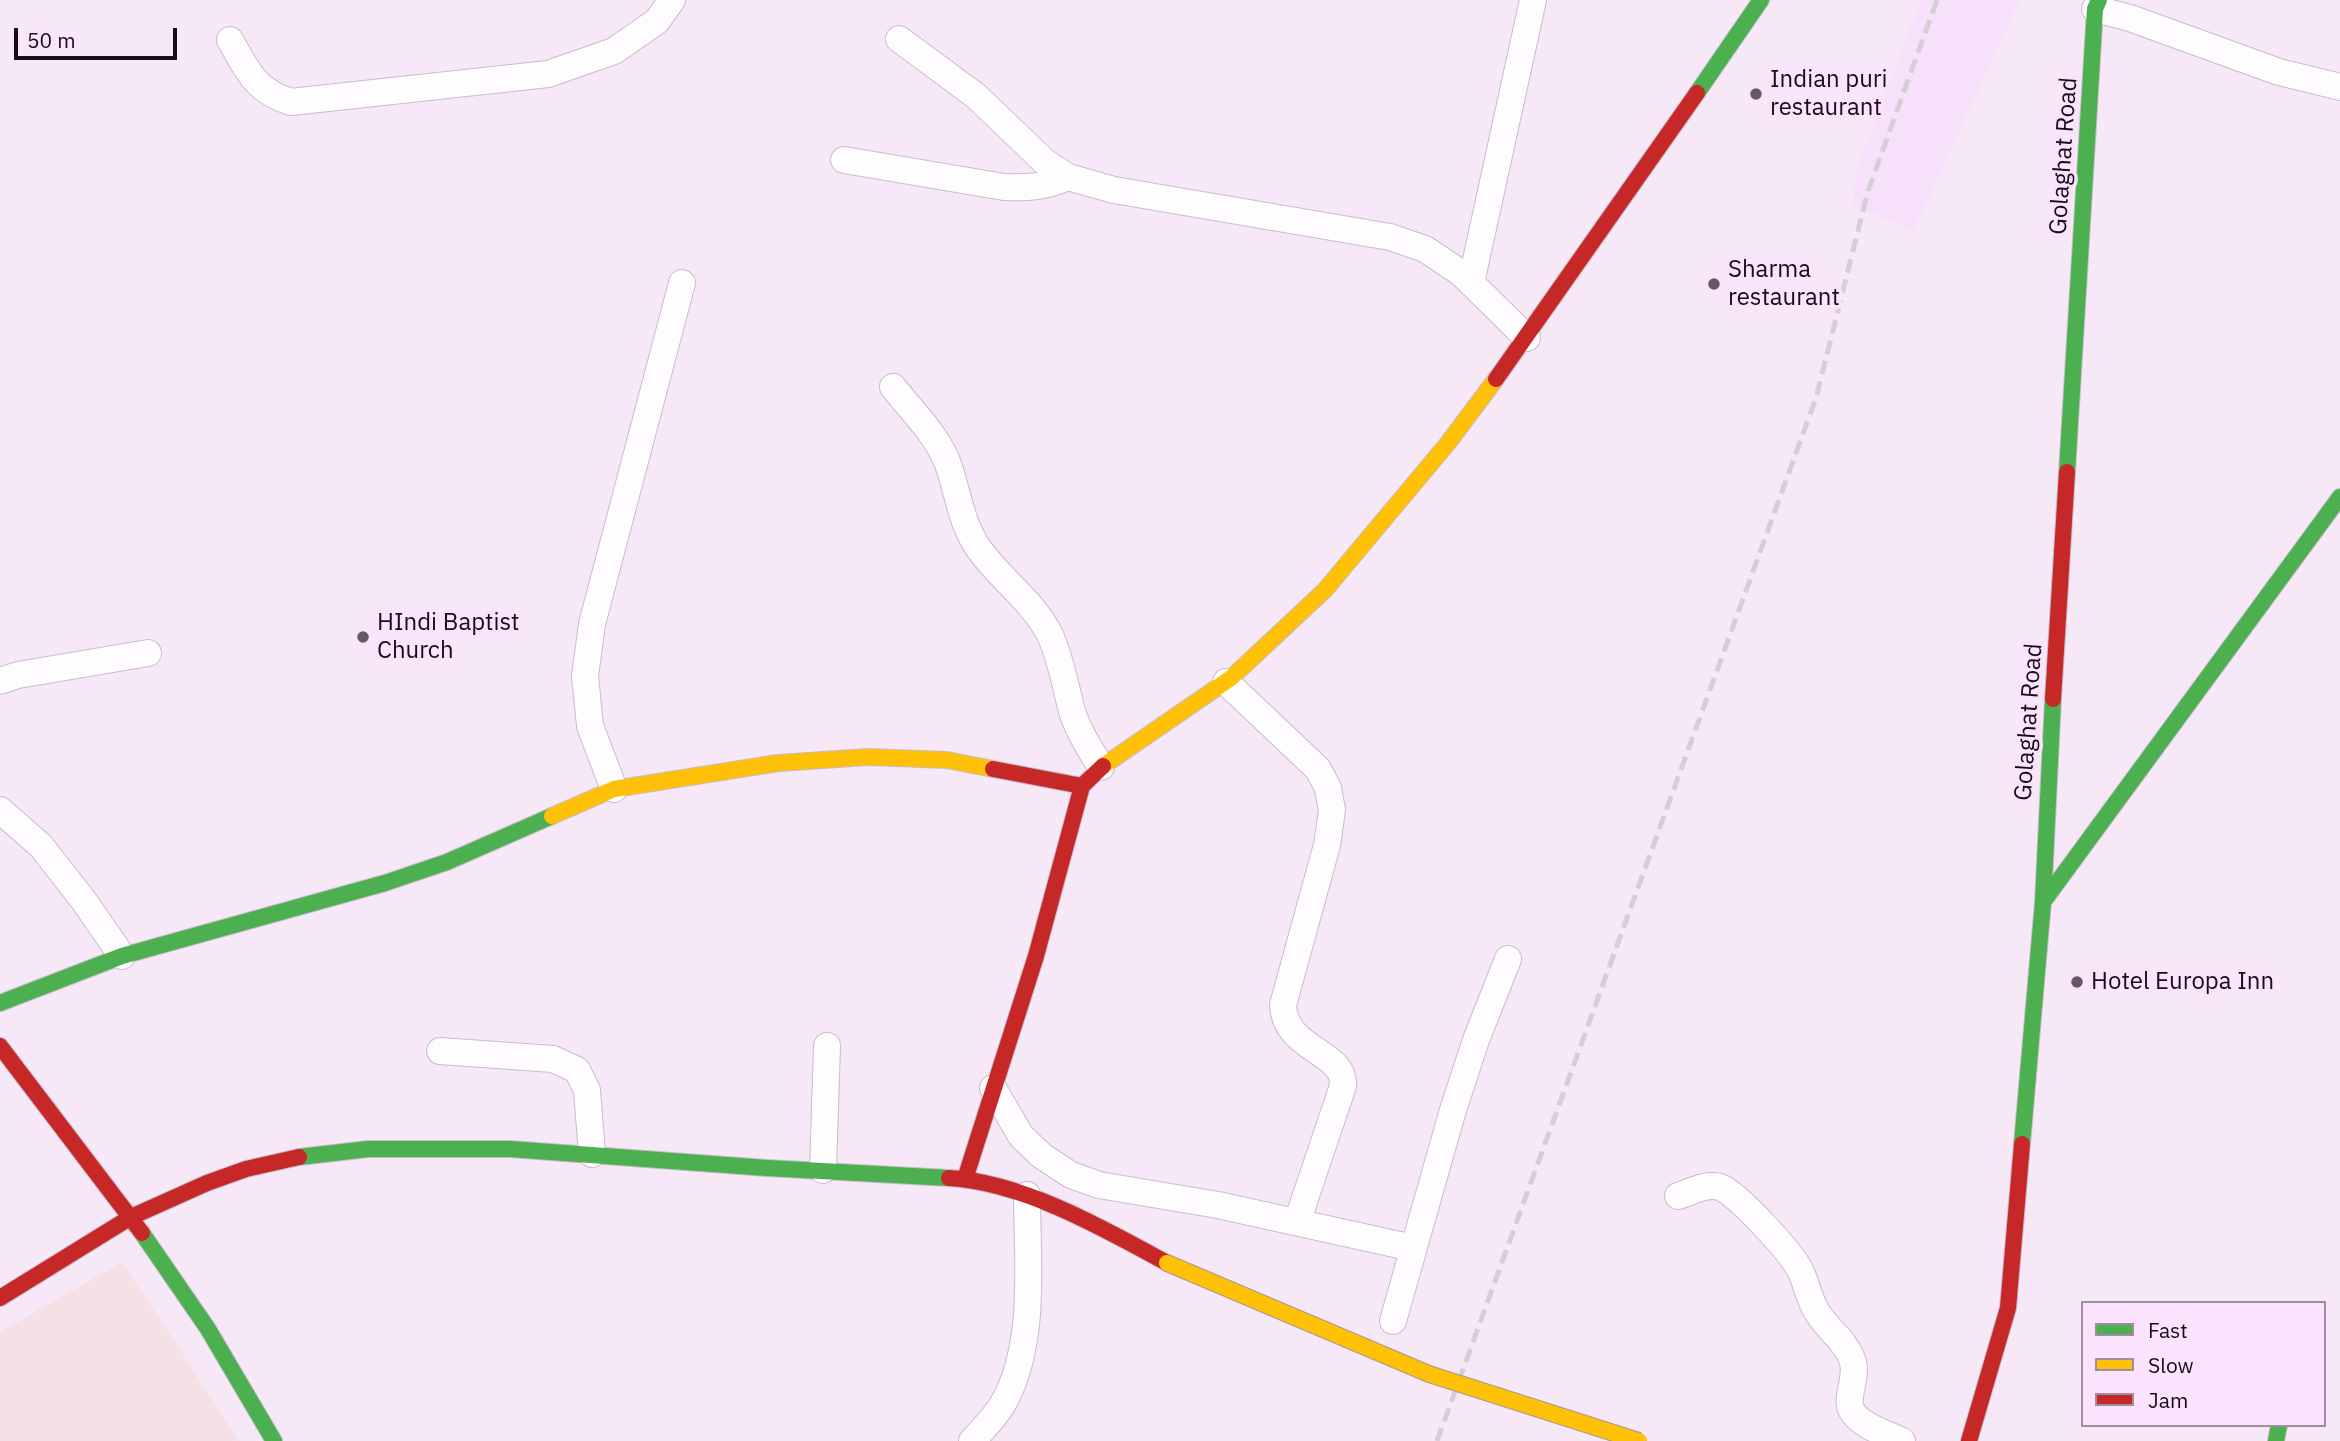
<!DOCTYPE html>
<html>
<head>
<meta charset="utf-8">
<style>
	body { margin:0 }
	#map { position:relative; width:2340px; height:1441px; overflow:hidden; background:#f6e8f7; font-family:"IBM Plex Sans",sans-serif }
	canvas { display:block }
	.legend { position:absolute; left:2081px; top:1301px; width:245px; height:126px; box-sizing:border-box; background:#fbe2fd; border:2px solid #9f8da1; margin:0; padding:9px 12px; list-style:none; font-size:21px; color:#160d16 }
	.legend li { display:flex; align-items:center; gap:14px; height:35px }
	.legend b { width:35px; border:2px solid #9f8da1 }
	.scale { position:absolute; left:14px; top:28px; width:163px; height:32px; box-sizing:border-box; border:4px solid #160d16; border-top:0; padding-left:9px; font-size:21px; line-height:24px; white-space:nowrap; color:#160d16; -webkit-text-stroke:5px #fbe2fd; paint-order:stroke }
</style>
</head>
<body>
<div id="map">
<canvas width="2340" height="1441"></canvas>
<ul class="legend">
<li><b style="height:9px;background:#4caf50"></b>Fast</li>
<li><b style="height:9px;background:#ffc107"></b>Slow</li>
<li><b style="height:9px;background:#c62828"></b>Jam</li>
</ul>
<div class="scale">50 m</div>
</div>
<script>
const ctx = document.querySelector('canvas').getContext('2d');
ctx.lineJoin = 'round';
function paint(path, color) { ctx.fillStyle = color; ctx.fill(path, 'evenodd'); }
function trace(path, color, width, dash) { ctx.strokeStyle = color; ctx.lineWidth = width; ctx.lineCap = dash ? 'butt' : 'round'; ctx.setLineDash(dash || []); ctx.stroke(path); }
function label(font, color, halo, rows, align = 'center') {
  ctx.font = font + ' "IBM Plex Sans",sans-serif'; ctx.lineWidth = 7; ctx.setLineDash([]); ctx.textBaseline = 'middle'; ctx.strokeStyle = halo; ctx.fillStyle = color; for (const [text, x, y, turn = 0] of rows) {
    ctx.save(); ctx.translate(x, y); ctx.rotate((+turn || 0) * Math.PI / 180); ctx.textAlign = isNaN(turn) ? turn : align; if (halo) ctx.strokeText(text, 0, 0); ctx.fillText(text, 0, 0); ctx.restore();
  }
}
const built = new Path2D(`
	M1921,0h99l-107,231 -60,-27 4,-34z`);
const industrial = new Path2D(`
	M122,1262l118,179h-240v-109z`);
const street = new Path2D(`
	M2095,9l35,9 149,54 61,15
	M899,39l77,57 69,66 23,15 46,13 276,47 35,12 36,24 66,65
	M230,40c18,31 25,51 61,62l257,-28 66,-23 43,-30 15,-21
	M844,160l160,27c24,1 42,0 64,-10
	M1471,283l62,-283
	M893,387c19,24 44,48 55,77 10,28 13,60 31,85 21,30 54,52 71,86 11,24 15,50 22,76 6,20 18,38 29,56
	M0,681l18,-6 130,-22
	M1226,682l92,87 10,19 4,22 -5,35 -44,160c2,46 63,46 60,81l-46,136
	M614,789l-24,-63 -5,-50 7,-52 90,-341
	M0,810l41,36 43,55 38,55
	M440,1051l113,8 24,11 10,20 5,64
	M993,1088l28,48 21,20 29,19 28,10 119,20 195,43
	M823,1170l4,-124
	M1678,1196c13,-4 28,-13 42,-9 17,6 73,67 81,85 6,13 8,27 16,40 10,17 28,28 35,47 7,17 -8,40 0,52 8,15 36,23 50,30
	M1393,1321l60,-211 23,-70 32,-81
	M972,1441c13,-14 28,-29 36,-47 28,-59 19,-136 19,-199`);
const fast = new Path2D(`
	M1697,93l64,-93
	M2067,472l28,-463 4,-9
	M2043,902l297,-405
	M0,1003l122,-47 263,-73 62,-21 105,-46
	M2022,1144l21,-242 10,-203
	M299,1157l69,-8h142l257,19 182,10
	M142,1233l66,96 66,112
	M2276,1441l3,-16`);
const slow = new Path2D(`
	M1103,766l128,-88 94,-88 123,-147 48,-64
	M552,816l62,-27 164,-26 90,-6 79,3 46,9`);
const jam = new Path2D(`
	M1496,379l201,-286
	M2053,699l14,-227
	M993,769l89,17
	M0,1046l142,187
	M949,1178c73,4 154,50 218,85
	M965,1179l71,-223 46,-170 21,-20
	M0,1298l131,-81 76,-34 39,-14 53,-12
	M1969,1441l39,-133 14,-164`);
const rail = new Path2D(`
	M1437,1441l379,-1043 52,-207 69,-191`);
const slowBridge = new Path2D(`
	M1167,1263l262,111 210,67`);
const markers = [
	[1756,94,7,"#645a65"],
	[1714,284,7,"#645a65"],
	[363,637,7,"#645a65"],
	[2077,982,7,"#645a65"]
];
const poiNames = [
	["Indian puri",1770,80],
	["restaurant",1770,108],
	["Sharma",1728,270],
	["restaurant",1728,298],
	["HIndi Baptist",377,623],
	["Church",377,651],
	["Hotel Europa Inn",2091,982]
];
const streetNames = [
	["Golaghat Road",2064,156,-86],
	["Golaghat Road",2029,722,-86]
];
paint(built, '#f7e0f9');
paint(industrial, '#f5e0e6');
trace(street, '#c8bdc9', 28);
trace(fast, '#c8bdc9', 18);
trace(slow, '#c8bdc9', 18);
trace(jam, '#c8bdc9', 18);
trace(street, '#fefcfe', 26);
trace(fast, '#4caf50', 16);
trace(slow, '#ffc107', 16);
trace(jam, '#c62828', 16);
trace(rail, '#d4cfd4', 5, [14, 7]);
trace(slowBridge, '#a49992', 18, []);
trace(slowBridge, '#ffc107', 16);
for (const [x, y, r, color] of markers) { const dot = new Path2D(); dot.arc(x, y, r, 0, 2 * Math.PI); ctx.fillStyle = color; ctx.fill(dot); trace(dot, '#fbe2fd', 2.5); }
label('24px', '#160d16', '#fbe2fd', poiNames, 'left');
label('24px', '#160d16', '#fbe2fd', streetNames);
</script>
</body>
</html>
